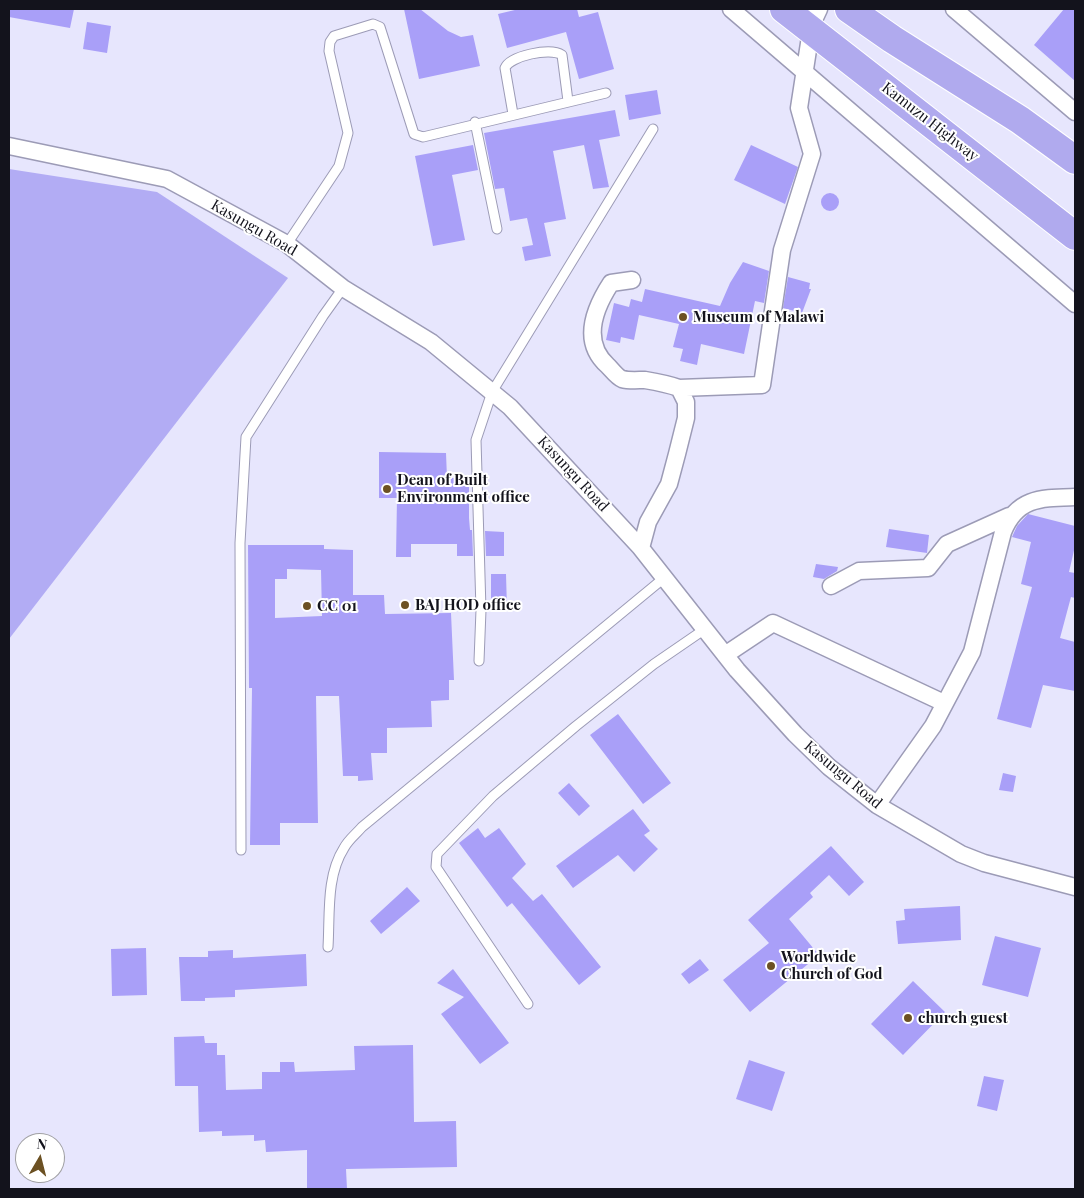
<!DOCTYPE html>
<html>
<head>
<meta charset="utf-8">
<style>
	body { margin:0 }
	#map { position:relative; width:1084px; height:1198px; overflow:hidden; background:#e7e6fd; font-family:"Playfair Display",serif }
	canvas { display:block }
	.frame { position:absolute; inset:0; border:10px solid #13131c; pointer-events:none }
	.north { position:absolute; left:15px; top:1133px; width:50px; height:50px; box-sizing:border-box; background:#fff; border:1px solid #a1a1a4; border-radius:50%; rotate:8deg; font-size:14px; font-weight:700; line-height:20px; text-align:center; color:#13131c }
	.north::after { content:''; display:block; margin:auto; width:18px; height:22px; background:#6c5123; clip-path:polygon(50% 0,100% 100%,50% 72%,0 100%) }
</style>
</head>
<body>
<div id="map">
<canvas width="1084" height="1198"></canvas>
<div class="frame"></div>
<div class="north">N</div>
</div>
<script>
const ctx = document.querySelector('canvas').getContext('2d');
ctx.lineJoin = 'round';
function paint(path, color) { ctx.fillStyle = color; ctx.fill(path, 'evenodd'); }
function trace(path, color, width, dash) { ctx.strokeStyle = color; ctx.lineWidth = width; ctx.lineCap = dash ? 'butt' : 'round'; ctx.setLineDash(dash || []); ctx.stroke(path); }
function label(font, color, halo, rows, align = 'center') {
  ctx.font = font + ' "Playfair Display",serif'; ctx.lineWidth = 4; ctx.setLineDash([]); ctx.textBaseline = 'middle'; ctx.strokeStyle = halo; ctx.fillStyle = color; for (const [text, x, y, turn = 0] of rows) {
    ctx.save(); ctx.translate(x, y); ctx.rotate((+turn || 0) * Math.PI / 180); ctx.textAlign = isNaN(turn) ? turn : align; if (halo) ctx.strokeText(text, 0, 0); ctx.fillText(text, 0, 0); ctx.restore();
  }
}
const green = new Path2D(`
	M9,169l148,23 131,86 -279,361z`);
const building = new Path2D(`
	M9,9h65l-4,19 -61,-11z
	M404,9h16l28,22 13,6 12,-2 7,31 -61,13z
	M519,9h58l2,8 19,-5 16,57 -35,10 -13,-47 -59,16 -9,-34z
	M1064,9h11v72l-41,-36z
	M87,22l24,4 -4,27 -24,-4z
	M657,90l4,24 -32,6 -4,-25z
	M615,110l5,26 -21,4 10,47 -16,2 -9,-44 -31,6 13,68 -22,4 7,33 -26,5 -3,-14 11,-2 -6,-27 -17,3 -6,-33 -9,1 -11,-56z
	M473,145l5,25 -26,5 13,65 -32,6 -18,-90z
	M751,145l47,22 -13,37 -51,-24z
	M821 202a9 9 0 1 1 18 0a9 9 0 1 1-18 0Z
	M743,262l26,9 -5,32 -9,-2 -11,53 -43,-10 -4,21 -17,-4 3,-12 -10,-2 6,-23 -40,-9 -5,25 -13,-3 -1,6 -14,-3 8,-37 15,4 2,-8 11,3 3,-13 75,17 10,-23z
	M788,277l22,6 -1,6h2l-9,24 -19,-5z
	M379,452l67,1 1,25h22v40l1,12h2l1,26h-16v-12h-46v13h-15l1,-59h-18z
	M1028,514l47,12v20l-6,26 6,1v25l-4,-1 -11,41 15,4v49l-32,-6 -12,43 -34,-9 35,-132 -11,-3 10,-42 -19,-5 5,-11z
	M889,529l40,6 -2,18 -41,-6z
	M485,531l19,1v24h-18z
	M248,545h76v4l29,1v45h31l1,19 66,-1 3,67h-5v20l-18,1 1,26 -45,1v25h-16l2,27 -15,1v-5h-15l-4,-80h-23l2,127h-38v22h-30l2,-157h-3zM287,569l34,1 1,46 -47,2v-39h12z
	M816,564l22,3 -1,4 -13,8 -11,-2z
	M491,574h15l1,35h-16z
	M618,714l53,69 -28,21 -53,-69z
	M1003,773l13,3 -3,16 -14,-2z
	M569,783l21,23 -11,10 -21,-23z
	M633,809l17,22 -6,4 14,14 -24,23 -16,-17 -45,33 -17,-22z
	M478,828l7,10 14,-10 27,36 -14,14 21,23 9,-7 59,73 -22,18 -67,-82 -5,4 -48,-64z
	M831,846l33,36 -15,14 -20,-21 -19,18 3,4 -24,22 30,36 -69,57 -27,-32 46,-37 -21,-23z
	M407,887l13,14 -39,33 -11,-13z
	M960,906l1,34 -63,4 -2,-23 9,-1 -1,-11z
	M995,936l46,12 -13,49 -46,-12z
	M146,948l1,47 -35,1 -1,-47z
	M233,950v8l73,-4 1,32 -72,4v7l-30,1v3h-24l-2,-44h29v-6z
	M700,959l9,11 -20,14 -8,-10z
	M453,969l56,74 -29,21 -39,-50 23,-17 -27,-14z
	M913,981l32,31 -42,43 -32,-31z
	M204,1036l1,7h12v12h8l1,35 36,-1v-17h18v-10h14l1,10 60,-2 -1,-24 59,-1 1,77 42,-1 1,46 -111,2 1,20h-40v-39l-41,2 -1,-12 -11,1v-6l-32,1v-5l-23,1 -1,-46h-23l-1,-49z
	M749,1060l36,12 -13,39 -36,-12z
	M984,1076l20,4 -7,31 -20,-5z`);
const lane = new Path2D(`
	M513,114l-8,-46c5,-12 45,-21 57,-13l6,46
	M475,122l22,107
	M287,244l52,-78 9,-33 -19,-82 1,-9 4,-6 39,-12 7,3 34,107 9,3 183,-44
	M479,661l2,-51 -5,-170 16,-48 161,-263
	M241,850l-1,-307 6,-106 77,-121 20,-28
	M328,947c2,-32 -2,-71 16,-99 4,-8 12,-14 18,-21l302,-249
	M528,1004l-92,-137 1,-13 56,-58 83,-70 78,-62 51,-35`);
const street = new Path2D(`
	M731,9l344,295
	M954,9l121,103
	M9,146l158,33 120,65 56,44 88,54 79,65 130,140 97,123 58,64 34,33 48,38 84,49 23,9 91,24
	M632,280l-21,3c-17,26 -30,59 -3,83 4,4 9,11 14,13 7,2 16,1 23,1 12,2 23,4 34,8l7,14v16l-9,36 -8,30 -21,38 -7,26
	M679,388l83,-3 20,-135 30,-96 -13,-46 13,-84 7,-15
	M831,586l28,-15 69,-3 19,-24 62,-28
	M725,655l48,-32 171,80
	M877,805l56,-79 39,-74 31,-120c14,-35 39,-34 72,-35`);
const highway = new Path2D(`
	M784,9l291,227
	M849,9l43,30 128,81 55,40`);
const markers = [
	[683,317,5,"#6c5123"],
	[387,489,5,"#6c5123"],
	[405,605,5,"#6c5123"],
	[307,606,5,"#6c5123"],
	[771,966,5,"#6c5123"],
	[908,1018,5,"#6c5123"]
];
const streetNames = [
	["Kamuzu Highway",930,122,38],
	["Kasungu Road",254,228,30],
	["Kasungu Road",573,474,47],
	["Kasungu Road",843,775,40]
];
const poiNames = [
	["Museum of Malawi",693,317],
	["Dean of Built",397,480],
	["Environment office",397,497],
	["BAJ HOD office",415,605],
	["CC 01",317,606],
	["Worldwide",781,957],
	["Church of God",781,974],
	["church guest",918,1018]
];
paint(green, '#b2acf4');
paint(building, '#a99ff8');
trace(lane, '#9c9bb6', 11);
trace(street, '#9c9bb6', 19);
trace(highway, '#fff', 30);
trace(lane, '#fff', 9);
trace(street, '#fff', 16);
trace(highway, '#b0aaee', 28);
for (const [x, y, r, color] of markers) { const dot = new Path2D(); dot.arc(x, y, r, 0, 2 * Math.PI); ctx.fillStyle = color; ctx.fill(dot); trace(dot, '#fff', 2); }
label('15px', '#13131c', '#fff', streetNames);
label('bold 15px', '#13131c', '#fff', poiNames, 'left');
</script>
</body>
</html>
